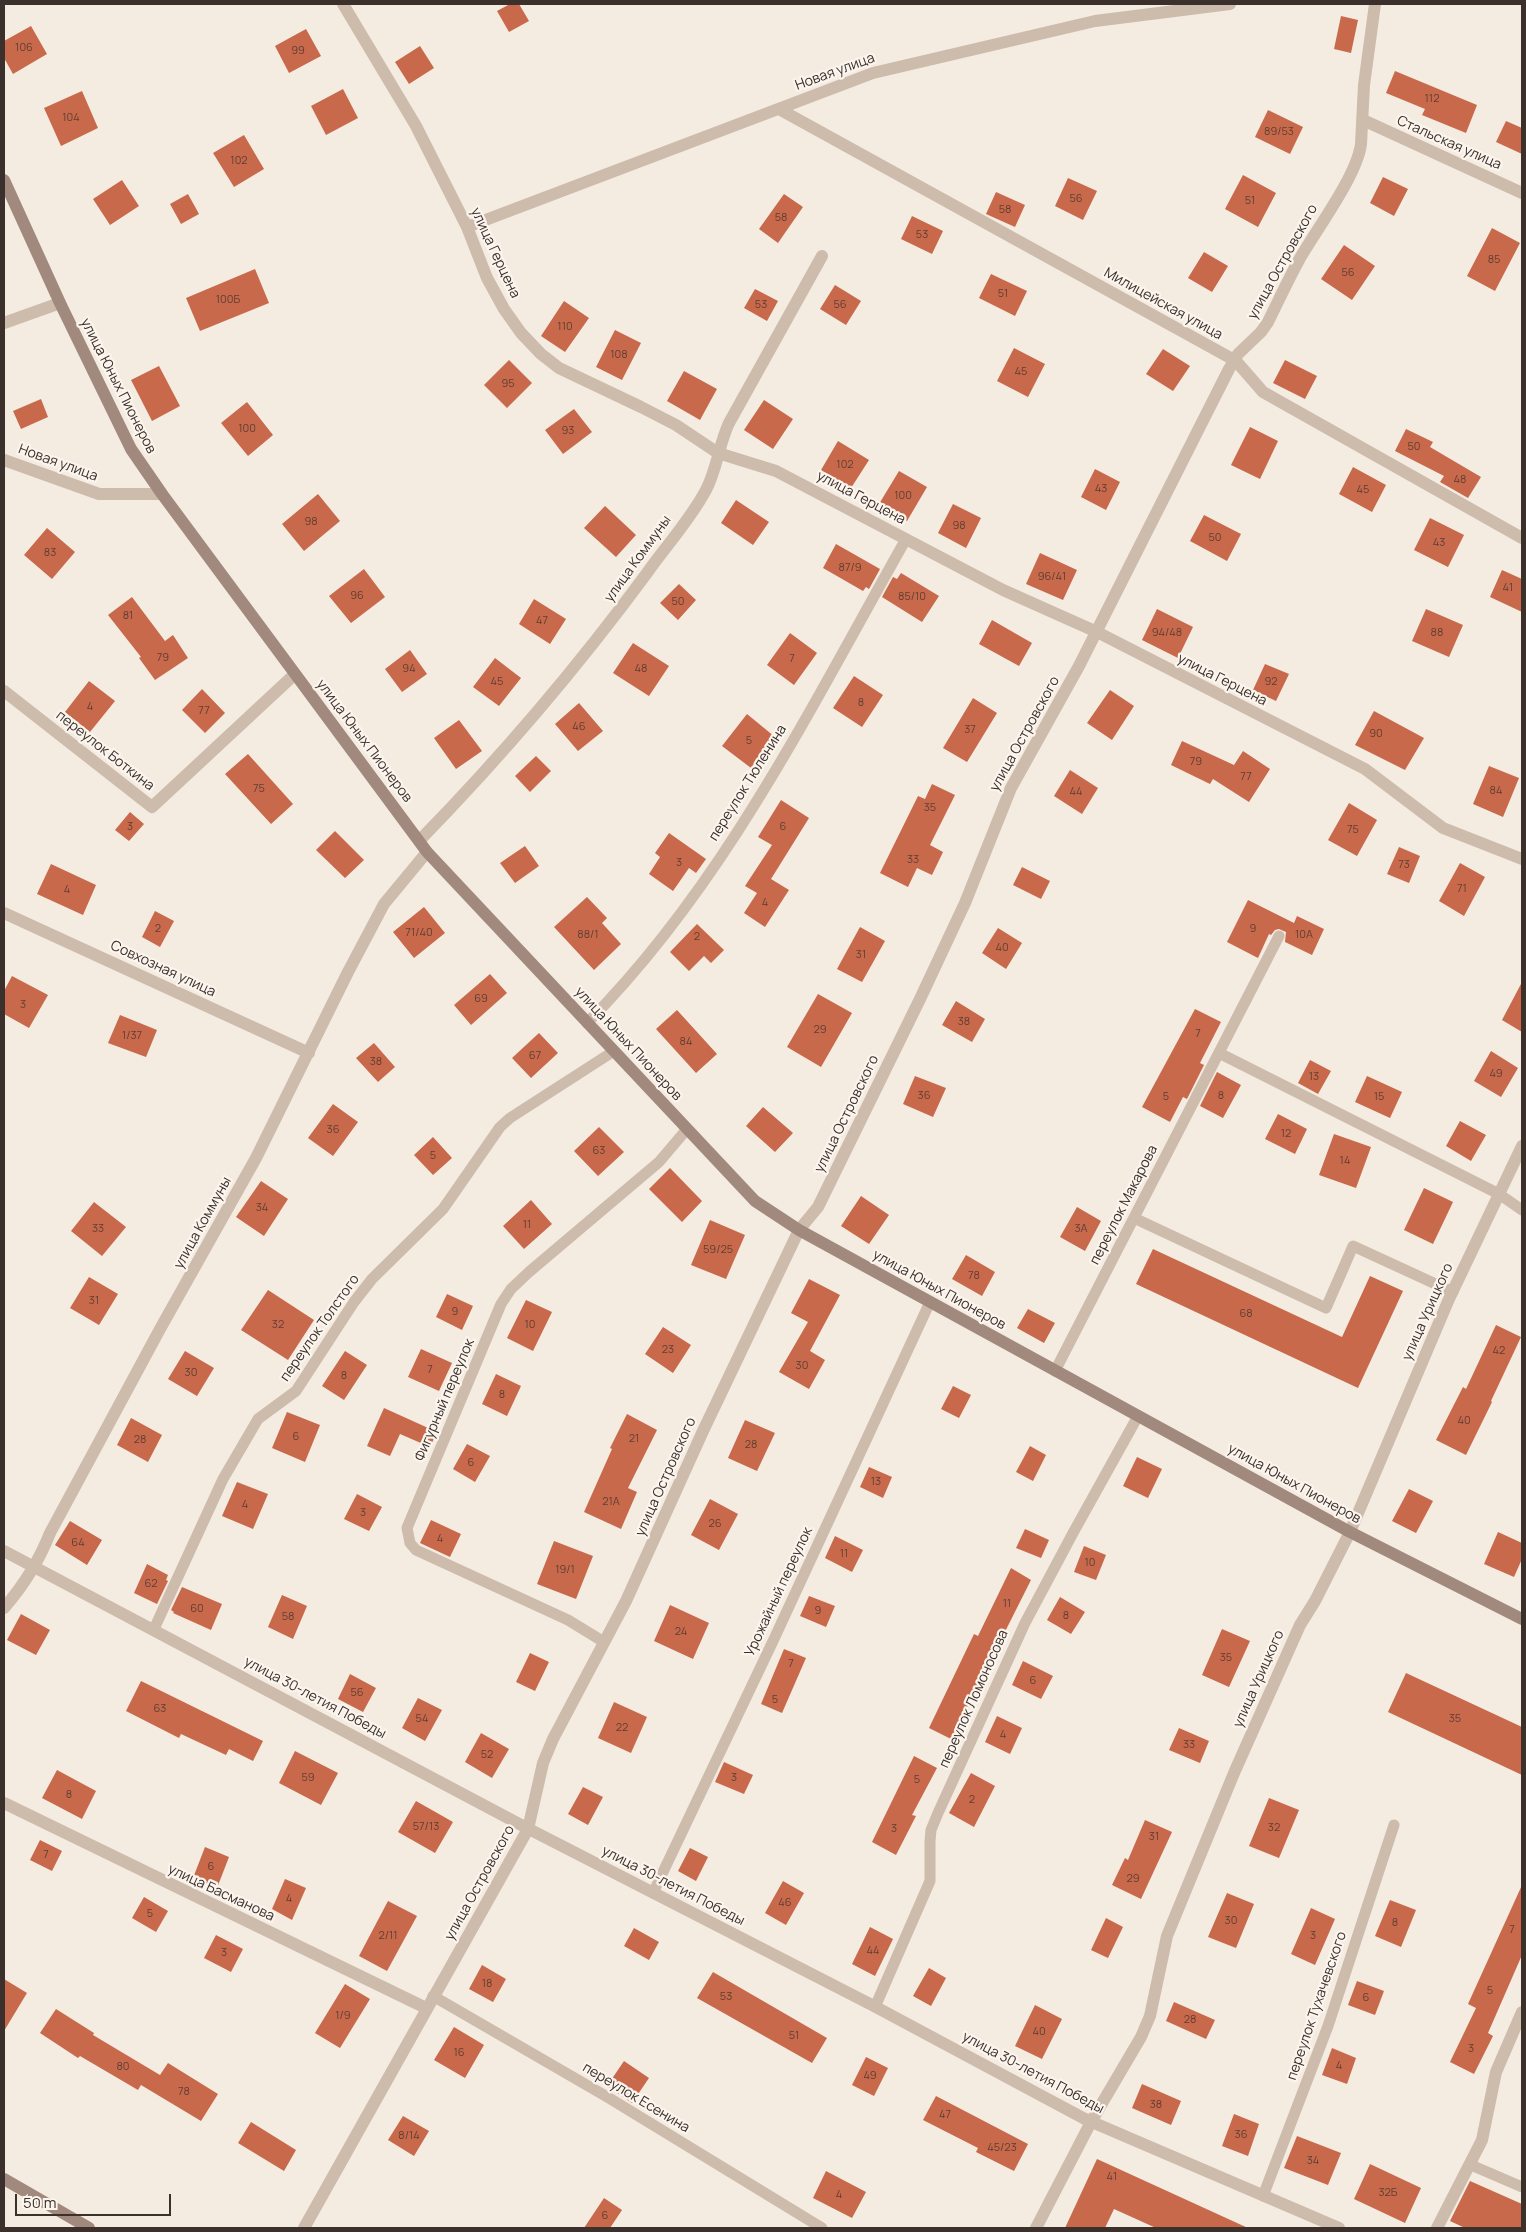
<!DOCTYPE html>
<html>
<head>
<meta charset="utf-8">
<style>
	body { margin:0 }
	#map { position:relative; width:1526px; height:2232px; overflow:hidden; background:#f4ebe1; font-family:Manrope,sans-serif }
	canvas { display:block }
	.frame { position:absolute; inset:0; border:5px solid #3b302b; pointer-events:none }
	.scale { position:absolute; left:15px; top:2194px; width:156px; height:22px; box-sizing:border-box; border:2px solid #3b302b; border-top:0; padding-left:6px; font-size:15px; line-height:18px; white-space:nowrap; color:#3b302b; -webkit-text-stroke:4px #fbf5ee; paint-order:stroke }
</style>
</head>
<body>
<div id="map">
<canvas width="1526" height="2232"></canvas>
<div class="frame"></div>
<div class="scale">50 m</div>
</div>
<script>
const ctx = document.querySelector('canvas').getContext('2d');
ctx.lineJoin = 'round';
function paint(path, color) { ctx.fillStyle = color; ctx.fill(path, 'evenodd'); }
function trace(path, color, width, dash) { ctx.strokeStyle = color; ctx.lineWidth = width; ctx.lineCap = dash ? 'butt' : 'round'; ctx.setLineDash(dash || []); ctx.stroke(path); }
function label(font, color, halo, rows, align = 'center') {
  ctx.font = font + ' Manrope,sans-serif'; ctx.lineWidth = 4.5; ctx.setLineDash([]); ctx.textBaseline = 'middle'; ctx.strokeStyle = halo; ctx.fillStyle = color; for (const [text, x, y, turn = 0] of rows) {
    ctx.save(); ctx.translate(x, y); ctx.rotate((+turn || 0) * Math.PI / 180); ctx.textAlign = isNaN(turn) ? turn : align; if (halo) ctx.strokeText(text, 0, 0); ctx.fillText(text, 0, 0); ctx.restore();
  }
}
const building = new Path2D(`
	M510,4h9l10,17 -20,11 -12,-21z
	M1341,16l17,4 -7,33 -17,-4z
	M31,26l16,28 -34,20 -9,-16v-17z
	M306,29l15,27 -32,17 -14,-27z
	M420,46l14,22 -25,16 -14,-22z
	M1395,71l82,34 -11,28 -44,-18 3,-6 -39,-16z
	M343,89l15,29 -32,17 -15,-29z
	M82,91l16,37 -37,18 -17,-38z
	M1268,110l35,17 -13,27 -35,-17z
	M1506,121l16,7v26l-26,-12z
	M244,135l20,34 -30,18 -21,-34z
	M1243,175l33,18 -18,34 -33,-18z
	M1383,177l25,12 -14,27 -24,-13z
	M1068,178l29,13 -14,29 -28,-14z
	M122,180l17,26 -29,19 -17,-26z
	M996,192l29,13 -10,22 -29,-13z
	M188,194l11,20 -18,10 -11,-20z
	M784,194l19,13 -25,36 -19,-14z
	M912,216l31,15 -11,23 -31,-15z
	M1492,228l28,15 -25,48 -28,-15z
	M1344,245l31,21 -23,34 -31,-21z
	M1204,252l24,14 -16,26 -24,-14z
	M255,269l14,34 -69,28 -14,-33z
	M991,274l36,17 -12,25 -36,-18z
	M835,285l26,16 -15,24 -26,-16z
	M755,289l23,12 -11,20 -23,-13z
	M564,301l25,17 -24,34 -24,-16z
	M615,330l26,13 -19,37 -26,-13z
	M1014,348l31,16 -17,33 -31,-16z
	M1163,349l27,17 -17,25 -27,-17z
	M509,360l23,23 -25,25 -23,-23z
	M1285,360l32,16 -12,23 -32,-16z
	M159,366l21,40 -28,15 -21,-41z
	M684,371l33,18 -17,31 -33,-19z
	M41,399l7,18 -27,12 -8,-18z
	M764,400l29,19 -20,30 -29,-19z
	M247,402l26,33 -25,21 -27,-33z
	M574,409l18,23 -29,22 -18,-24z
	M1250,427l28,14 -18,38 -29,-14z
	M1406,429l27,13 -3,5 51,30 -13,21 -28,-16 4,-6 -49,-25z
	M838,441l31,19 -18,28 -30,-18z
	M1353,467l33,18 -14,27 -33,-18z
	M1095,469l25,13 -14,28 -25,-13z
	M899,471l28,16 -20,34 -28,-17z
	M318,494l22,27 -36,30 -22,-27z
	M736,500l33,22 -16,23 -32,-22z
	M953,504l28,14 -15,30 -28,-15z
	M605,506l31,29 -20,22 -32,-29z
	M1204,515l37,19 -14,27 -37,-20z
	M1430,518l34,17 -16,32 -34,-17z
	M47,528l28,24 -23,27 -28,-24z
	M836,544l44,25 -11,20 -3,-2 -3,4 -40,-23z
	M1040,553l37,17 -14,30 -37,-16z
	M364,569l21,28 -34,26 -22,-27z
	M1502,570l20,9v33l-32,-15z
	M901,573l38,23 -17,26 -40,-25 11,-20 4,2z
	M679,584l17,16 -18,20 -18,-17z
	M132,597l33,44 8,-6 15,23 -33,22 -16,-22 2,-1 -33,-42z
	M534,599l32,20 -16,25 -31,-20z
	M1157,609l36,18 -15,31 -36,-18z
	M1426,609l37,16 -14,32 -37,-16z
	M992,620l40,23 -13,23 -40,-22z
	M790,633l27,20 -23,32 -27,-20z
	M633,643l36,23 -20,30 -36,-23z
	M410,650l17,24 -25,18 -17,-23z
	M495,658l26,20 -22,28 -26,-19z
	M1265,664l24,10 -13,27 -23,-11z
	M854,676l29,19 -21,32 -29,-19z
	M89,681l26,20 -25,31 -25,-20z
	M202,689l23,24 -20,20 -23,-23z
	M1110,690l24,16 -22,34 -25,-17z
	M973,698l24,15 -30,49 -24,-14z
	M579,703l24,28 -25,20 -23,-27z
	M1374,711l50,27 -19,32 -50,-25z
	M747,714l28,23 -24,31 -29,-22z
	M459,720l23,31 -26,18 -22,-31z
	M1182,741l52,24 9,-14 27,18 -21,33 -36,-23 -3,5 -39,-19z
	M248,754l45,50 -22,20 -46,-50z
	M536,756l15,15 -21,21 -15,-16z
	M1489,766l30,12 -16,39 -30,-13z
	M1070,770l28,18 -16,26 -28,-18z
	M932,784l23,11 -25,50 13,7 -11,23 -15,-7 -9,19 -28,-14 38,-77 7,3z
	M781,800l28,18 -38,61 18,11 -24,37 -21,-14 13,-20 -12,-7 27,-41 -14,-8z
	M1349,803l28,17 -20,36 -29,-16z
	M130,812l14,12 -15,17 -14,-11z
	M335,831l29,29 -19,18 -29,-28z
	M669,833l37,26 -10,14 -7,-5 -16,23 -24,-17 11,-17 -5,-4z
	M525,846l14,20 -24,17 -15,-20z
	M1399,847l21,9 -11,27 -22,-9z
	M1460,863l25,14 -21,39 -25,-15z
	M51,864l45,21 -13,30 -46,-21z
	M1022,867l28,14 -9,18 -28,-14z
	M587,897l20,21 -5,5 19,21 -27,26 -40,-43z
	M1248,900l46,23 3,-7 27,13 -12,26 -27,-13 1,-10 -7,-3 -4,1 -4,5 -2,-1 -11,24 -31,-16z
	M424,907l21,26 -31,25 -21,-26z
	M155,911l19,10 -14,26 -18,-10z
	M697,924l27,26 -13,13 -7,-7 -15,15 -19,-19z
	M860,927l25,14 -23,41 -25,-13z
	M998,928l24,15 -16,26 -24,-16z
	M490,974l17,19 -36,32 -17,-20z
	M12,976l36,19 -19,33 -25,-14v-23z
	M1522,982v50l-20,-12z
	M818,994l34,19 -31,54 -34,-20z
	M956,1001l29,18 -13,23 -30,-17z
	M1195,1009l26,13 -21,41 4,2 -17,34 -4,-2 -13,25 -28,-15z
	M677,1010l40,44 -21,19 -40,-44z
	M120,1015l37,15 -11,27 -38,-14z
	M539,1033l19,20 -27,25 -19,-20z
	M374,1043l21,24 -17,15 -22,-24z
	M1491,1051l27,17 -17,29 -27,-16z
	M1310,1060l21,11 -13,23 -20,-11z
	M1217,1072l24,13 -18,33 -23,-12z
	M915,1076l31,12 -13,29 -30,-13z
	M1367,1076l35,16 -12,26 -35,-16z
	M333,1104l25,18 -25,34 -25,-18z
	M763,1107l30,26 -18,19 -29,-26z
	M1278,1114l29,15 -12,25 -30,-15z
	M1460,1121l26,14 -15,26 -25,-15z
	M599,1127l25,25 -26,24 -24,-25z
	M1334,1134l37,13 -15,41 -37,-13z
	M433,1137l19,21 -19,17 -19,-20z
	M670,1168l32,33 -20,21 -33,-33z
	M261,1181l27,18 -24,37 -28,-19z
	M1424,1188l29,14 -20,42 -29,-14z
	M861,1196l28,19 -20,29 -28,-18z
	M531,1200l21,24 -28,25 -21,-23z
	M94,1202l32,25 -24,29 -31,-25z
	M1077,1207l24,14 -16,30 -25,-14z
	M710,1220l35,15 -19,44 -35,-14z
	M1153,1249l189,88 28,-61 33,15 -45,97 -222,-104z
	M966,1255l29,17 -13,24 -30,-17z
	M89,1277l29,17 -19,31 -29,-17z
	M809,1279l31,16 -30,56 15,9 -16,29 -30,-17 29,-50 -17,-9z
	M268,1290l46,30 -26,40 -47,-30z
	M447,1294l26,12 -11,24 -26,-13z
	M526,1300l26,12 -19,39 -26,-13z
	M1028,1309l27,14 -11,20 -27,-15z
	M1496,1325l25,12 -30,64 1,1 -26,53 -30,-15 27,-53 3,2z
	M663,1327l28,18 -18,28 -28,-19z
	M421,1349l31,14 -13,28 -31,-14z
	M185,1351l29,17 -17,28 -29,-17z
	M345,1351l22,14 -23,35 -22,-14z
	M496,1374l25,12 -14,30 -25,-12z
	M953,1386l18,9 -12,23 -18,-9z
	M384,1408l53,24 -7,15 -30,-13 -10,22 -23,-10z
	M287,1412l33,13 -15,37 -33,-14z
	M627,1414l30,16 -29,58 9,4 -16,37 -37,-17 28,-63 -2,-1z
	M131,1418l31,17 -14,27 -31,-17z
	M745,1420l30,13 -18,38 -29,-13z
	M467,1444l23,12 -15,26 -22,-13z
	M1030,1446l16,9 -13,26 -17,-9z
	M1137,1457l25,12 -14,29 -25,-12z
	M869,1467l23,10 -9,21 -23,-11z
	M237,1482l31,12 -15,35 -31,-13z
	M1409,1489l24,12 -17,32 -24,-12z
	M357,1494l25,13 -13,24 -25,-12z
	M710,1499l28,15 -19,36 -28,-15z
	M431,1520l30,14 -11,23 -30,-14z
	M70,1521l32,19 -15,25 -32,-20z
	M1025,1529l24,11 -8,18 -25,-10z
	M1498,1532l24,11v16l-8,18 -30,-13z
	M835,1536l28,14 -11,22 -27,-14z
	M554,1541l39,15 -17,43 -39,-15z
	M1084,1546l22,9 -10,25 -22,-8z
	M147,1564l21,11 -2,5 2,1 -11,23 -23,-11z
	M1011,1568l20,12 -80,159 -22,-11 45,-94 4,2z
	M182,1587l40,17 -11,26 -38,-17 1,-1 -3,-2z
	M282,1595l25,11 -14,33 -25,-12z
	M809,1596l26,10 -9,21 -26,-11z
	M1060,1597l25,15 -14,22 -24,-14z
	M670,1605l39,18 -16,36 -39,-18z
	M21,1614l29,16 -14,25 -29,-15z
	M1222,1629l28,12 -21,46 -27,-12z
	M784,1649l22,9 -24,55 -21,-9z
	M530,1653l19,9 -14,29 -19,-9z
	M1023,1661l30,15 -12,23 -29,-14z
	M1406,1673l116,54v48l-134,-63z
	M350,1674l26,14 -13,24 -25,-13z
	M141,1681l122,60 -10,20 -24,-12 -3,6 -45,-21 -2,4 -53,-27z
	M418,1698l24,12 -17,31 -23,-13z
	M614,1702l33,15 -16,36 -33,-15z
	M997,1716l25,12 -12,26 -25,-12z
	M1179,1728l30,13 -9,22 -31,-13z
	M481,1733l28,16 -17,29 -27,-16z
	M295,1751l43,22 -17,32 -42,-22z
	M914,1756l23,12 -25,47 4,1 -20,39 -24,-13z
	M724,1762l29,13 -9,19 -29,-12z
	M57,1770l39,21 -14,28 -40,-21z
	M971,1773l24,13 -21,41 -25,-14z
	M583,1787l20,10 -15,28 -20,-11z
	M1269,1798l30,12 -20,48 -30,-12z
	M416,1801l37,21 -18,31 -37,-21z
	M1145,1820l27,12 -31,67 -29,-14 13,-27 3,2z
	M40,1840l22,11 -10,20 -22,-11z
	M205,1847l24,10 -12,31 -24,-10z
	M690,1848l18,9 -12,24 -18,-10z
	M285,1879l21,9 -14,32 -20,-11z
	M783,1881l21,12 -18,32 -21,-12z
	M1522,1885v70l-34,78 5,3 -19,38 -24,-12 26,-54 -8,-4z
	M1227,1893l27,11 -18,44 -28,-11z
	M144,1897l24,14 -12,21 -24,-14z
	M1390,1900l26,10 -15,37 -26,-11z
	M388,1901l29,15 -30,55 -28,-15z
	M1311,1908l24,11 -20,46 -24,-11z
	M1106,1918l17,9 -15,31 -17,-8z
	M870,1927l23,12 -18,37 -23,-12z
	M634,1928l25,14 -10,18 -25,-14z
	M216,1935l27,14 -12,23 -27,-14z
	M482,1965l24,14 -13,23 -24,-13z
	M929,1968l17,10 -15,28 -18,-10z
	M713,1972l114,66 -15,25 -115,-65z
	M4,1979l23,14 -23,38z
	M1357,1981l27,10 -9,24 -27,-10z
	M345,1984l25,15 -30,49 -25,-15z
	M1174,2002l41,18 -9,19 -40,-18z
	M1035,2005l27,14 -20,40 -27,-13z
	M56,2009l38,24 -1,2 67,40 8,-12 50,31 -17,27 -60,-36 -3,5 -58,-34 -2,2 -38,-25z
	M454,2027l30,18 -19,33 -31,-18z
	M1332,2048l24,10 -9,26 -25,-9z
	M866,2057l22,11 -14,28 -22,-11z
	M624,2061l25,17 -17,25 -25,-17z
	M1142,2084l39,17 -10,24 -39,-17z
	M936,2096l92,48 -14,27 -38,-19 2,-4 -55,-28z
	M1234,2114l25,10 -11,32 -26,-10z
	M403,2116l26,15 -15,25 -26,-16z
	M251,2122l45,28 -12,21 -46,-28z
	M1297,2136l44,17 -13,32 -44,-17z
	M1097,2159l151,69h-92l-42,-19 -9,19h-40z
	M1370,2164l51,24 -16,35 -51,-24z
	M826,2171l40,21 -14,26 -39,-20z
	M1470,2181l52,23v24h-57l-15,-7z
	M604,2198l18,12 -12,18h-26z`);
const lane = new Path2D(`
	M587,1023c137,-138 224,-316 319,-484
	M1219,1053l280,141 23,16
	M1134,1218l192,90 27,-62 100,46
	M1055,1371l224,-435
	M154,1629l69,-150 35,-60 38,-28 58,-89 18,-23 71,-70 57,-82 10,-9 104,-67
	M604,1642l-36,-22 -152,-70 -6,-7 -3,-15 94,-224 10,-15 18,-17 130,-110 28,-33
	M653,1893l121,-254 156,-337
	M433,1996l176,102 213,130
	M875,2007l55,-126v-40l1,-11 7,-17 87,-190 48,-90 65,-117
	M1471,2165l51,22
	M1263,2196l65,-170 66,-201`);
const street = new Path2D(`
	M343,4l73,122 51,101 20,51 17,31 17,24 20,21 18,14 82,39 35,18 42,28 58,18 227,119 94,42 268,137 78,59 79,31
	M779,109l457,252 27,31 259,146
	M1363,120l159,73
	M467,227l406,-154 222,-52 135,-17
	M4,323l56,-20
	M4,460l95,34h63
	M4,691l148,116 143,-133
	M419,841c82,-84 158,-173 228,-268 19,-27 43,-53 59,-83 11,-21 13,-46 23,-67l93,-167
	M4,913l305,140
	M4,1551l521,276 347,178 213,114 254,109
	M4,1608c20,-23 35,-47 46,-75l110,-204 96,-171 92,-186 36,-68 43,-52
	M4,1803l422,205
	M304,2228l224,-399 15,-66 10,-24 73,-138 77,-170 96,-201 19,-23 102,-208 45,-96 46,-115 68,-122 150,-297 9,-15 23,-22 7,-10c10,-20 20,-42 31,-62 17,-30 58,-84 62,-116l3,-59 11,-81
	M1036,2228l55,-106 50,-85 9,-21 17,-80 67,-163 66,-148 15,-24 35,-69 99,-233 73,-153
	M1437,2228l45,-88 14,-68 26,-60`);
const secondary = new Path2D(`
	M4,180l56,123 71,146 31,45 265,358 328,349 44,29 551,302 172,87
	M4,2179l85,49`);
const numberNames = [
	["106",24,48],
	["99",298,51],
	["112",1432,99],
	["104",71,118],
	["89/53",1279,132],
	["102",239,161],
	["56",1076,199],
	["51",1250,201],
	["58",1005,210],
	["58",781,218],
	["53",922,235],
	["85",1494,260],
	["56",1348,273],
	["51",1003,294],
	["100Б",228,300],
	["53",761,305],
	["56",840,305],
	["110",565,327],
	["108",619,355],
	["45",1021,372],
	["95",508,384],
	["100",247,429],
	["93",568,431],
	["50",1414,447],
	["102",845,465],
	["48",1460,480],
	["43",1101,489],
	["45",1363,490],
	["100",903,496],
	["98",311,522],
	["98",959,526],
	["50",1215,538],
	["43",1439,543],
	["83",50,553],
	["87/9",850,568],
	["96/41",1052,577],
	["41",1508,588],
	["96",357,596],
	["85/10",912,597],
	["50",678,602],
	["81",128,616],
	["47",542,621],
	["94/48",1167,633],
	["88",1437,633],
	["79",163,658],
	["7",792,659],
	["94",409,669],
	["48",641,669],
	["45",497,682],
	["92",1271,682],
	["8",861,703],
	["4",90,707],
	["77",204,711],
	["46",579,727],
	["37",970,730],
	["90",1376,734],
	["5",749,741],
	["79",1196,762],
	["77",1246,777],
	["75",259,789],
	["84",1496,791],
	["44",1076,792],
	["35",930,808],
	["3",130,827],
	["6",783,827],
	["75",1353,830],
	["33",913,860],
	["3",679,863],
	["73",1404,865],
	["71",1462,889],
	["4",67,890],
	["4",765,903],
	["2",158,929],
	["9",1253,929],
	["71/40",419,933],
	["88/1",588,935],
	["10А",1304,935],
	["2",697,937],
	["40",1002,948],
	["31",861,955],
	["69",481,999],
	["3",23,1005],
	["38",964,1022],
	["29",820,1030],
	["7",1198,1034],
	["1/37",132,1036],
	["84",686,1042],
	["67",535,1056],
	["38",376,1062],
	["49",1496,1074],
	["13",1314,1077],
	["36",924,1096],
	["8",1221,1096],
	["5",1166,1097],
	["15",1379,1097],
	["36",333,1130],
	["12",1286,1134],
	["63",599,1151],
	["5",433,1156],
	["14",1345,1161],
	["34",262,1208],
	["11",527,1225],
	["33",98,1229],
	["3А",1081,1229],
	["59/25",718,1250],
	["78",974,1276],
	["31",94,1301],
	["9",455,1312],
	["68",1246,1314],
	["32",278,1325],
	["10",530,1325],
	["23",668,1350],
	["42",1499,1351],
	["30",802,1366],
	["7",430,1370],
	["30",191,1373],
	["8",344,1376],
	["8",502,1395],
	["40",1464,1421],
	["6",296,1437],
	["21",634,1439],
	["28",140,1440],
	["28",751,1445],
	["6",471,1463],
	["13",876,1482],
	["21А",611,1502],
	["4",245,1505],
	["3",363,1513],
	["26",715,1524],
	["4",440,1539],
	["64",78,1543],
	["11",844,1554],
	["10",1090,1563],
	["19/1",565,1570],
	["62",151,1584],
	["11",1007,1604],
	["60",197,1609],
	["9",818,1611],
	["8",1066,1616],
	["58",288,1617],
	["24",681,1632],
	["35",1226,1658],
	["7",791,1664],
	["6",1033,1681],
	["56",357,1693],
	["5",775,1700],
	["63",160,1709],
	["54",422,1719],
	["35",1455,1719],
	["22",622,1728],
	["4",1003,1735],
	["33",1189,1745],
	["52",487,1755],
	["59",308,1778],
	["3",734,1778],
	["5",917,1780],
	["8",69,1795],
	["2",972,1800],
	["57/13",426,1827],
	["32",1274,1828],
	["3",894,1829],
	["31",1154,1837],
	["7",46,1855],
	["6",211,1867],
	["29",1133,1879],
	["4",289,1899],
	["46",785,1903],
	["5",150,1914],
	["30",1231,1921],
	["8",1395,1923],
	["7",1512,1930],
	["2/11",388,1936],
	["3",1313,1936],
	["44",873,1951],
	["3",224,1953],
	["18",487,1984],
	["5",1490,1991],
	["53",726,1997],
	["6",1366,1998],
	["1/9",343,2016],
	["28",1190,2020],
	["40",1039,2032],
	["51",794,2036],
	["3",1471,2049],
	["16",459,2053],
	["4",1339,2066],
	["80",123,2067],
	["49",870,2076],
	["78",184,2092],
	["38",1156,2105],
	["47",945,2115],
	["36",1241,2135],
	["8/14",409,2136],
	["45/23",1002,2148],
	["34",1313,2161],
	["41",1112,2177],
	["32Б",1388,2193],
	["4",839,2195],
	["6",605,2216]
];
const streetNames = [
	["Новая улица",835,72,-20],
	["Стальская улица",1449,143,24],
	["улица Герцена",495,253,65],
	["улица Островского",1283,262,-61],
	["Милицейская улица",1163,304,29],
	["улица Юных Пионеров",118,386,63],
	["Новая улица",58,463,20],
	["улица Герцена",861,498,28],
	["улица Коммуны",638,559,-54],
	["улица Герцена",1222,680,27],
	["улица Островского",1025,734,-61],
	["улица Юных Пионеров",364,741,53],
	["переулок Боткина",105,751,38],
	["переулок Тюленина",748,783,-58],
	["Совхозная улица",163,969,25],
	["улица Юных Пионеров",628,1044,47],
	["улица Островского",847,1114,-64],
	["переулок Макарова",1124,1205,-63],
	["улица Коммуны",203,1223,-61],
	["улица Юных Пионеров",939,1290,29],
	["улица Урицкого",1428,1312,-66],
	["переулок Толстого",320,1328,-55],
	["Фигурный переулок",445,1400,-67],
	["улица Островского",666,1477,-66],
	["улица Юных Пионеров",1294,1484,29],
	["Урожайный переулок",779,1592,-65],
	["улица Урицкого",1259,1679,-66],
	["улица 30-летия Победы",315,1698,28],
	["переулок Ломоносова",974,1699,-66],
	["улица Островского",480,1883,-61],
	["улица 30-летия Победы",673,1886,27],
	["улица Басманова",221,1893,25],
	["переулок Тухачевского",1317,2006,-71],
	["улица 30-летия Победы",1033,2073,28],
	["переулок Есенина",636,2098,31]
];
paint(building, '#c8694b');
trace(lane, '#cdbbac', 11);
trace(street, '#cdbbac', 12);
trace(secondary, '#a18a7d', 12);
label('11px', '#5e3e33', null, numberNames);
label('14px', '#3b302b', '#fbf5ee', streetNames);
</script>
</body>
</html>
